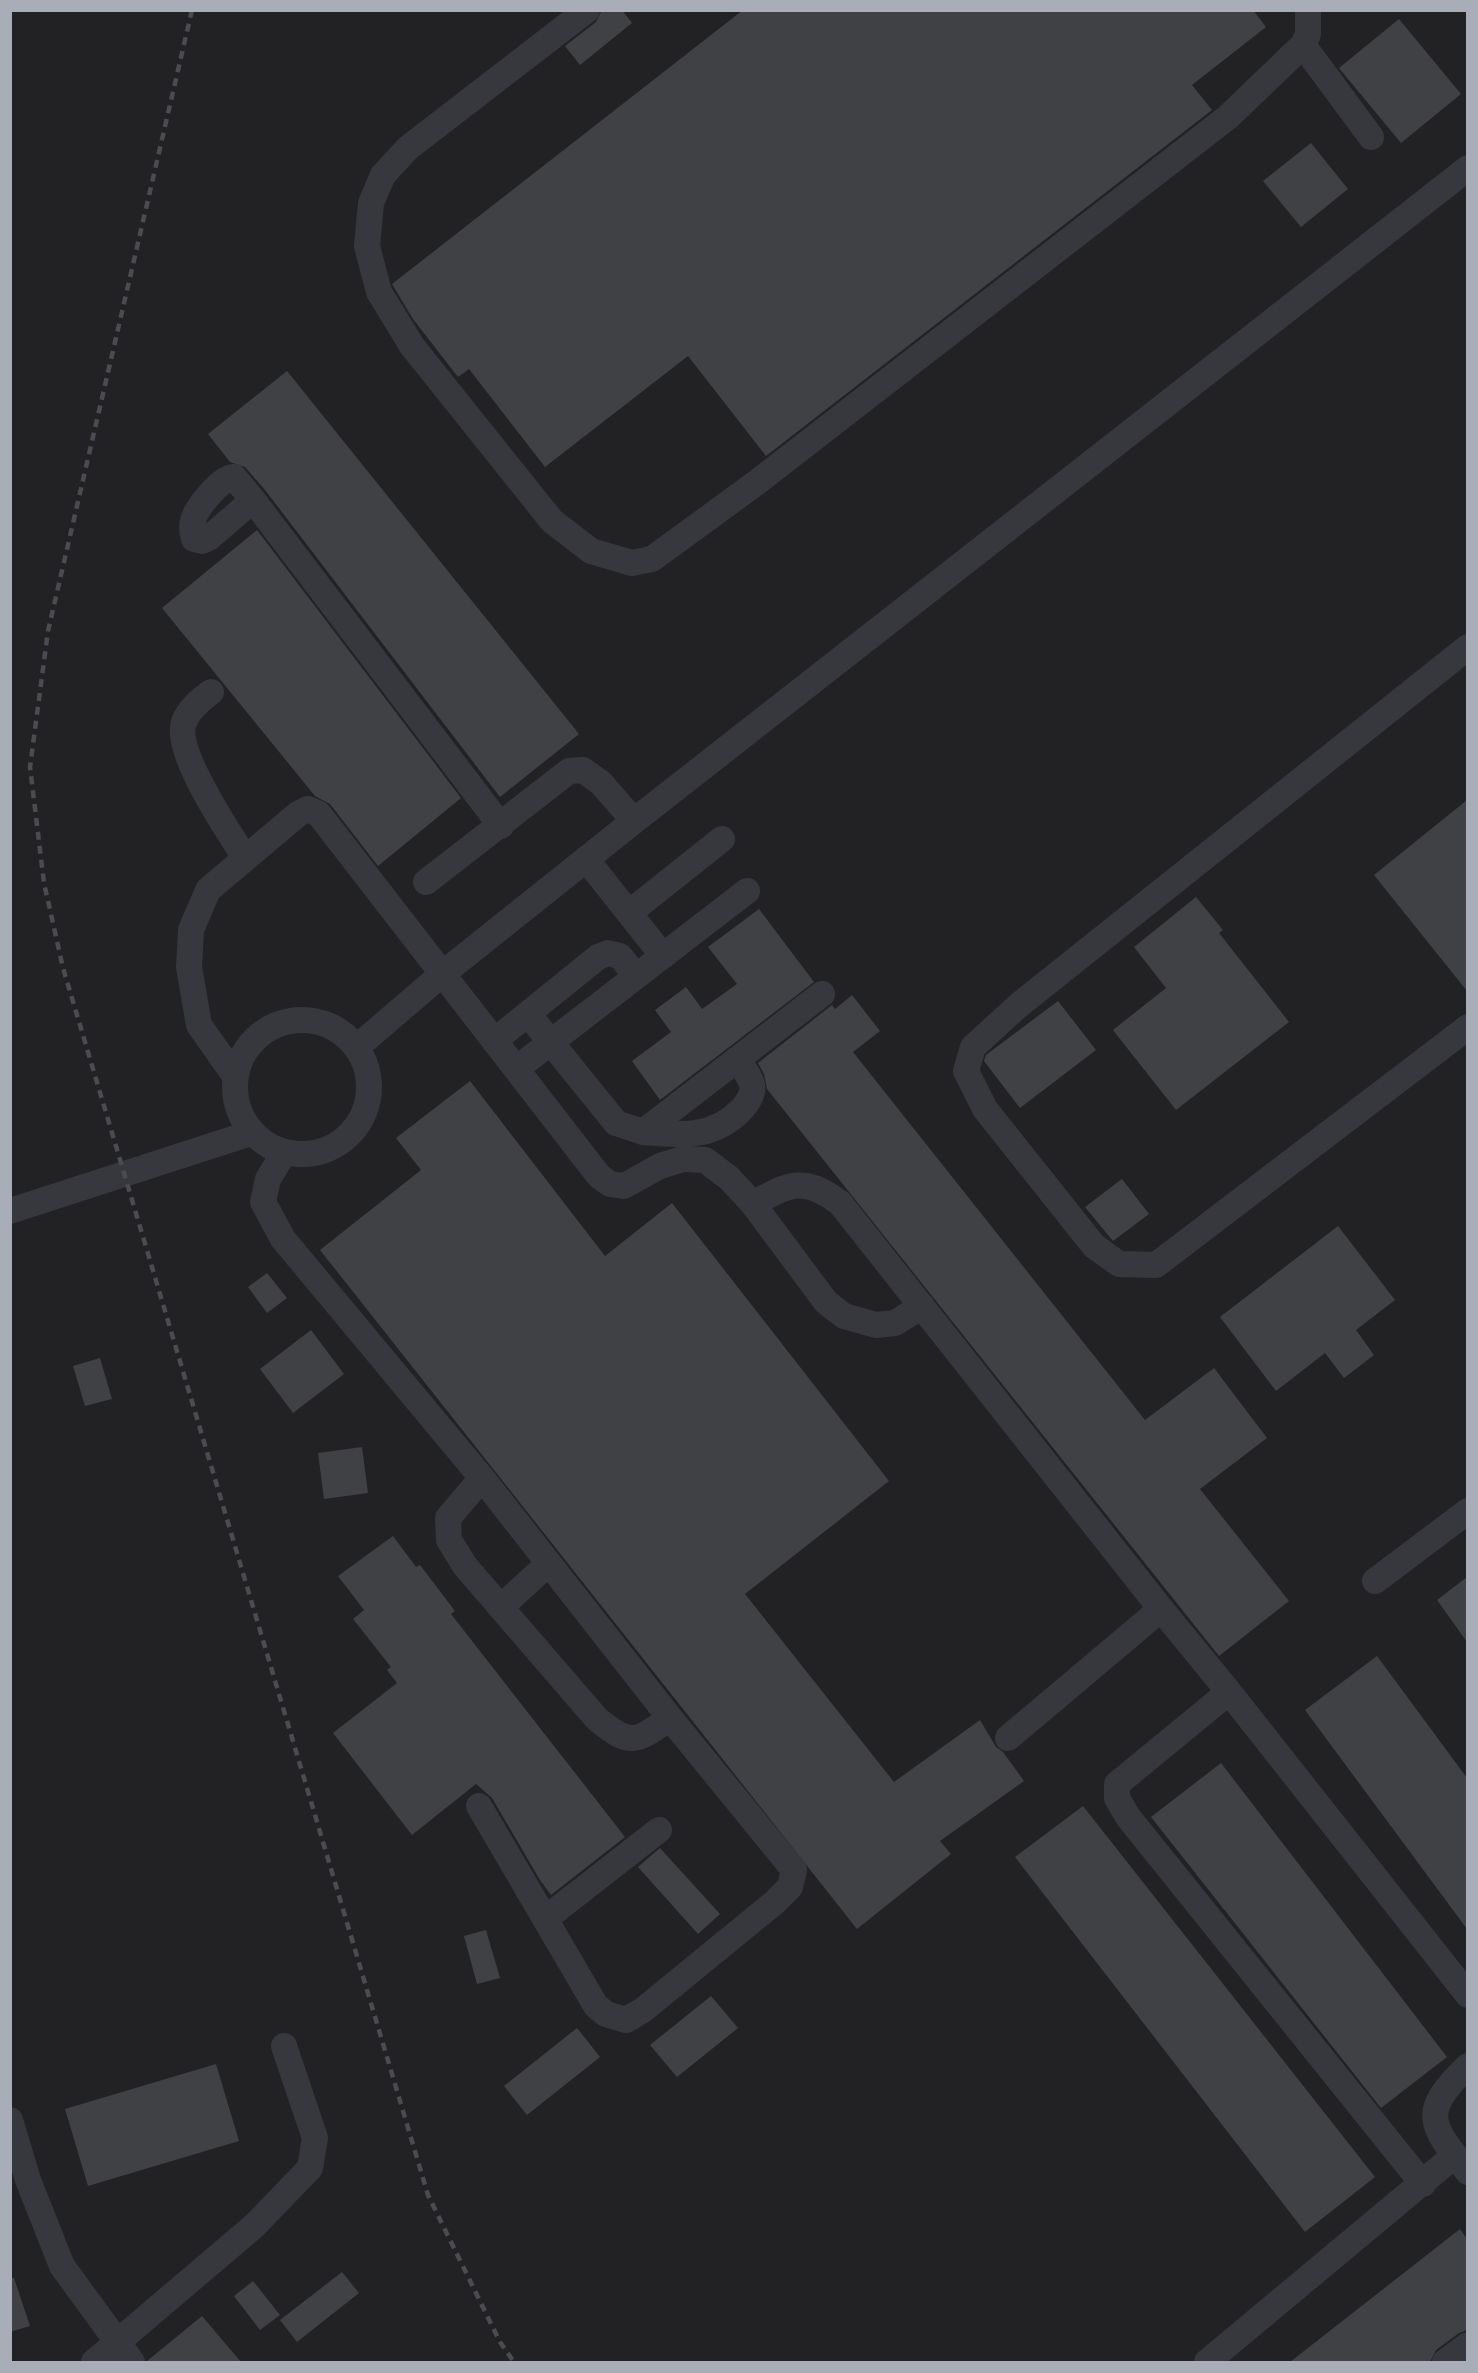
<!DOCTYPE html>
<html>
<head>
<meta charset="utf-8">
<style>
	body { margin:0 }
	#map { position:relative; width:1478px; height:2373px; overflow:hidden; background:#161618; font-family:"Alegreya Sans",sans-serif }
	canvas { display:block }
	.frame { position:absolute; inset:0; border:12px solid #a8adb8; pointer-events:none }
</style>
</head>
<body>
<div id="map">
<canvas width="1478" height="2373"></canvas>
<div class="frame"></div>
</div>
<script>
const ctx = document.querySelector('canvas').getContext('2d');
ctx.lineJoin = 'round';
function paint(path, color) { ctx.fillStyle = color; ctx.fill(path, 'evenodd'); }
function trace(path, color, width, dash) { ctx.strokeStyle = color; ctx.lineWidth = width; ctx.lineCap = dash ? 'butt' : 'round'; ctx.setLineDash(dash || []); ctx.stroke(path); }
const built = new Path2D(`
	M11,11h1456v2351h-1456z`);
const building = new Path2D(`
	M602,10h20l10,13 -52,42 -15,-19 31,-24z
	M743,10h510l13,17 -74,58 20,25 -446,346 -78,-100 -143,111 -76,-98 -11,8 -45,-58 -21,-35z
	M1399,19l62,75 -60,49 -62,-75z
	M1311,143l37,46 -47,38 -38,-46z
	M287,371l292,363 -79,63 -235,-307 -20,-23 -15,-5 -22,-28z
	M257,530l204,268 -83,68 -48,-62 -15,-8 -153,-188z
	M1467,800v191l-93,-116z
	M1196,897l27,33 -4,3 70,89 -113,88 -63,-80 53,-42 -32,-41z
	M759,909l55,73 -154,118 -28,-39 39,-29 -16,-22 31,-23 16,22 35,-25 -29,-37z
	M852,995l28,36 -27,21 292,368 69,-52 53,70 -67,51 89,112 -70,55 -452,-567 -3,-15 -6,-11 74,-58 3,4z
	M1058,1001l38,49 -76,58 -36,-47 2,-6z
	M470,1081l135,175 67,-53 217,278 -144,113 149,188 86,-62 16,27 7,5 21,29 -84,60 11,13 -94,75 -537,-679 101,-80 -25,-32z
	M1122,1179l27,35 -36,27 -28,-34z
	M1338,1226l57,74 -39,30 18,25 -30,23 -19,-25 -49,38 -56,-74z
	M267,1273l20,25 -20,15 -19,-26z
	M311,1330l33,44 -51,39 -33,-44z
	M100,1358l12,41 -27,7 -12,-40z
	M362,1447l6,46 -44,6 -6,-46z
	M393,1536l23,31 4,-2 35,46 -4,3 174,223 -74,58 -11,-15 -48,-82 -16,-14 -64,51 -79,-102 64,-50 -10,-13 4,-3 -38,-48 11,-9 -26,-34z
	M1467,1577v65l-30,-42z
	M1377,1656l90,122v151l-162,-219z
	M1221,1763l226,294 -66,51 -230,-291z
	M1083,1806l292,371 -70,55 -290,-375z
	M660,1848l60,66 -22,20 -60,-67z
	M486,1930l14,48 -23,6 -13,-48z
	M711,1996l27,32 -61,49 -27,-32z
	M577,2028l23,29 -73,58 -23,-29z
	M216,2064l23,77 -151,45 -23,-77z
	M1460,2229l7,10v91l-8,3 -23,17 -6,12h-140z
	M342,2272l17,21 -62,49 -17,-22z
	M10,2278h4l16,48 -20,6z
	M253,2281l27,34 -20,15 -26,-34z
	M202,2316l39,46h-94v-1z`);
const minor = new Path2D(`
	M587,10l-179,138 -25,27 -12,28 -4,43 12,46 33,54 140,175 39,30 41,12 20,-4 104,-76 472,-366 75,-72 5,-11v-24
	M1303,45l68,92
	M253,500l-43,37 -8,4 -8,-2c-2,-7 -3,-12 -1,-19 4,-13 28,-43 41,-43l19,23 248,326
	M1468,647l-449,358 -46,42 -7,24 19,38 109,137 25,18 37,1 312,-238
	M211,692c-11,8 -22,17 -27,30 -11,29 45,110 61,136
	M586,859l77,97
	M426,882l143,-111 14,-1 18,13 33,38
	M629,913l93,-74
	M528,1014l88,109 27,9 179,-138
	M235 1087a67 67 0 1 1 134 0a67 67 0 1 1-134 0Z
	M494,1041l104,-84 10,-4 12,3 16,20
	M357,1047l84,-72 193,-154 834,-653
	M516,1069l231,-178
	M235,1076l-36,-51 -10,-58 2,-37 17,-40 90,-76 10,-5 10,4 281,363 11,8 14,2 36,-20 23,-7 22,1 24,18 24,26c37,-21 51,-28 87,-1l321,406 -153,129
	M643,1132c36,3 69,7 97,-21 21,-22 12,-30 -3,-52
	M284,1153l-16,26 -5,23 20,37 199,239 188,240 124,152 -4,17 -15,15 -132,108 -17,10 -20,-6 -10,-8 -117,-200
	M753,1204l73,98 18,14 32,9 19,-2 27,-17
	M10,1211l241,-78
	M482,1478l-34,40 1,22 16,26 132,153c34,28 39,23 73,-1
	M1375,1581l93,-70
	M501,1607l47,-43
	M1161,1609l68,83
	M545,1919l114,-89
	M1468,2066c-49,46 -38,59 0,106
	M10,2120l18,60 34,86 70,96
	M1423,2184l-295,-367 -11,-19v-14l112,-92 239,303
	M94,2362l160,-136 56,-58 5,-30 -31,-92
	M1207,2362l247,-206
	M1445,2362l23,-17`);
const rail = new Path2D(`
	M192,10l-144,621 -18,136 14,116 19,85 365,1227 72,147 14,20`);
paint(built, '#222225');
paint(building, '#404145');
trace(minor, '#37383d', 26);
trace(rail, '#4a4c52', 4.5, [8, 6]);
</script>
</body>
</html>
